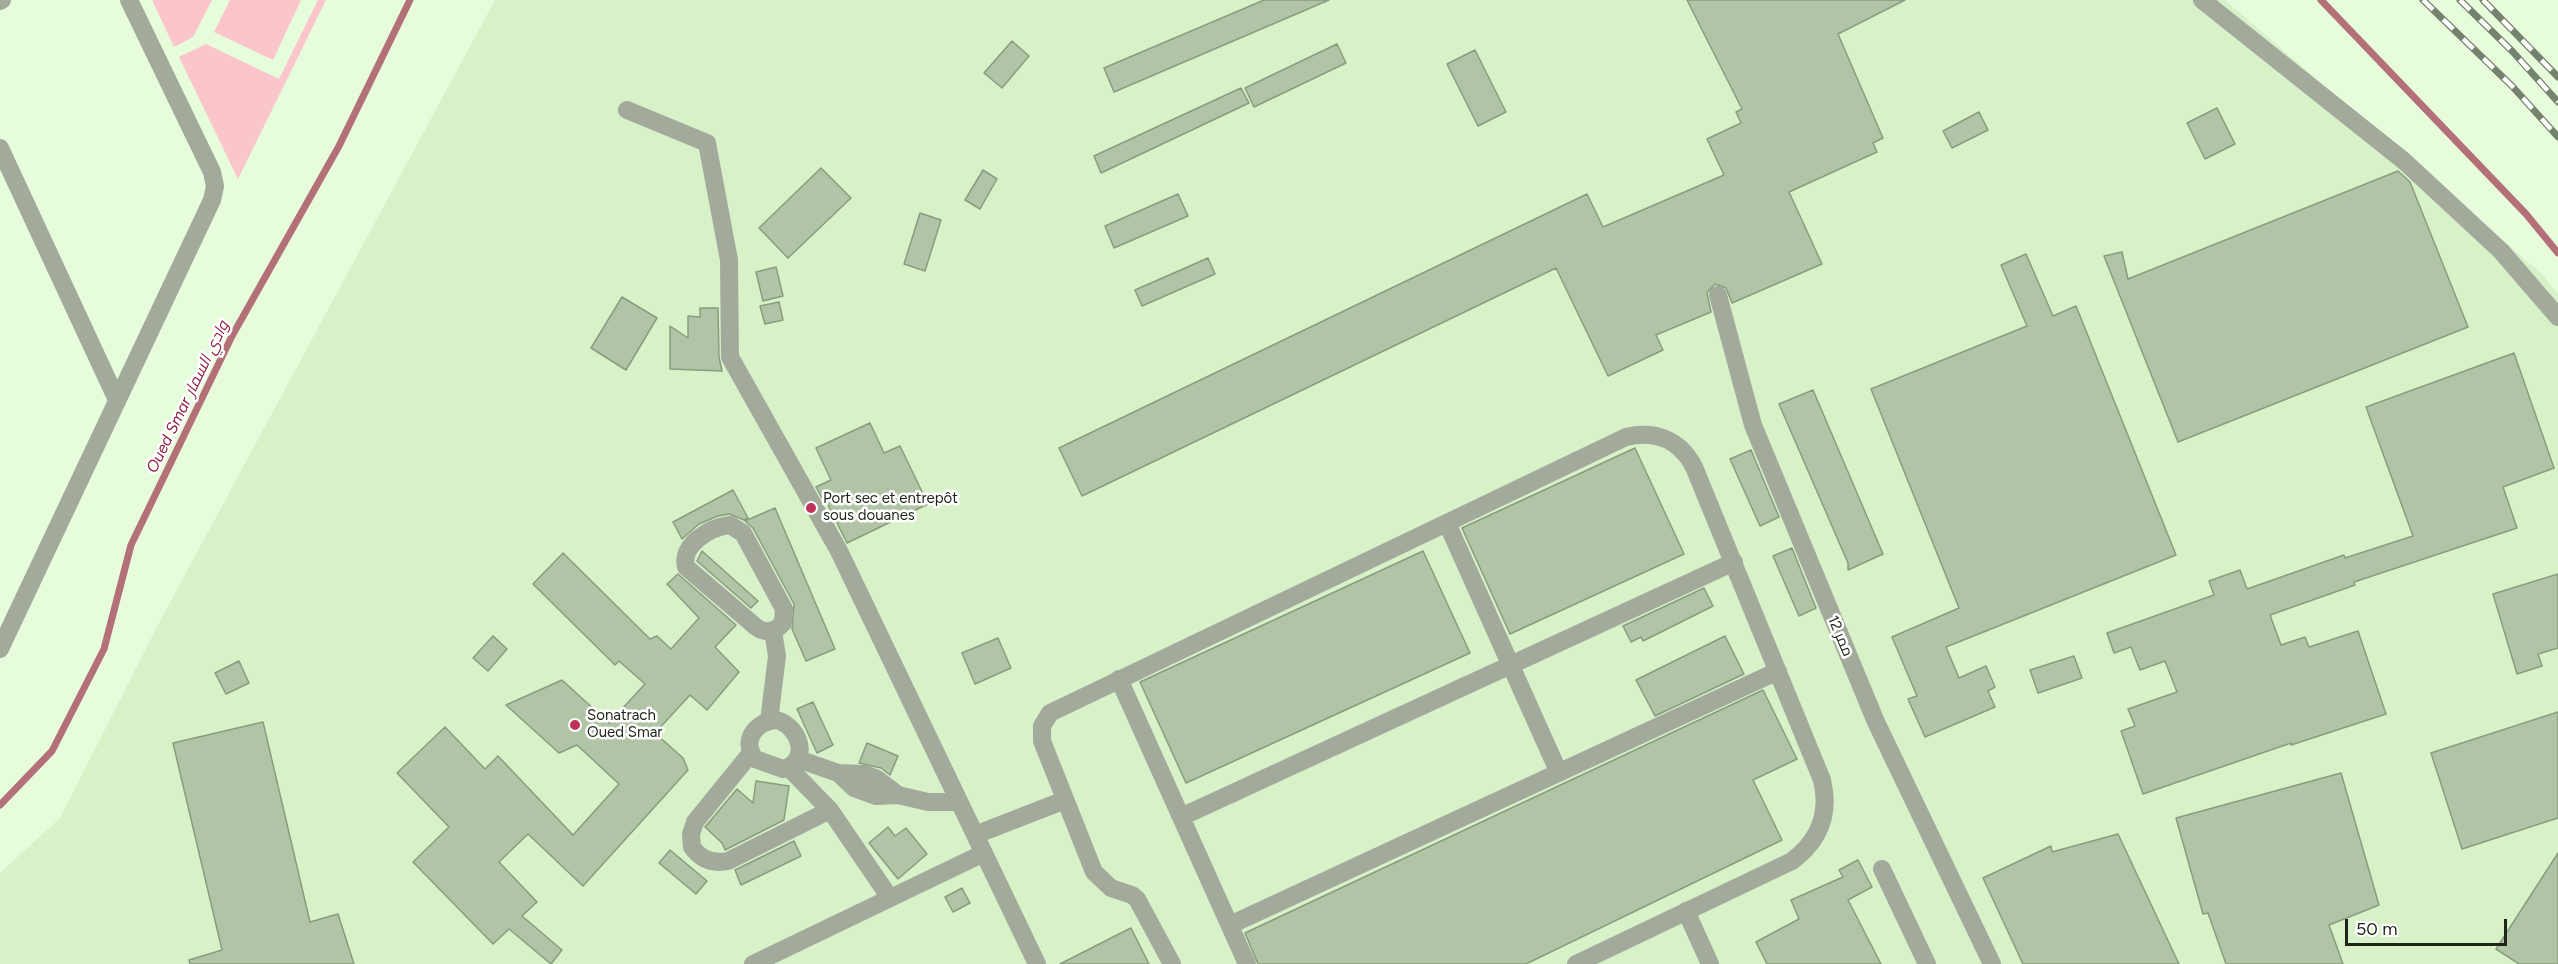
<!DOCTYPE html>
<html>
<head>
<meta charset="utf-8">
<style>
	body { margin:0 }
	#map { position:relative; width:2558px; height:964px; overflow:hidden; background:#e7fcdb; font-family:Figtree,sans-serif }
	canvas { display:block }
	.scale { position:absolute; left:2345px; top:919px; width:162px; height:27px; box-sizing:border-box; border:3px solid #1d2519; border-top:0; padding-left:8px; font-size:18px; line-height:21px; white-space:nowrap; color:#1d2519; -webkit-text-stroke:4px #fff; paint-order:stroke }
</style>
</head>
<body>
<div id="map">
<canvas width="2558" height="964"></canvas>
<div class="scale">50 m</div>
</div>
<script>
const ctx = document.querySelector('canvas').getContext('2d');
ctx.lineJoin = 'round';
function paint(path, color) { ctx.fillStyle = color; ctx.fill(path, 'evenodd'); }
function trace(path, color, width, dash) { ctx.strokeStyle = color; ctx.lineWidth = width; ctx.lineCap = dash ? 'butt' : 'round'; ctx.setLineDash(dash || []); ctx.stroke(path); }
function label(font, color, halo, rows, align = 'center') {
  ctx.font = font + ' Figtree,Cairo,sans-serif'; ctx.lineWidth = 5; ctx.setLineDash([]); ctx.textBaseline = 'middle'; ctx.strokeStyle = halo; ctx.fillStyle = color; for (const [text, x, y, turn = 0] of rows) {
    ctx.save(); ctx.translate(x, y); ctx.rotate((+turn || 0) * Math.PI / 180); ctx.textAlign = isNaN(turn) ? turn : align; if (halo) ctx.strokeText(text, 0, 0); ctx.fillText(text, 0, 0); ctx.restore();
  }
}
const built = new Path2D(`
	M495,0h1730l318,275 15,19v670h-2558v-91l60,-55 100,-197z`);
const green = new Path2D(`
	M152,0h60l-19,37 -19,10z
	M230,0h71l-28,60 -59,-28z
	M318,0h8l-88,179 -59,-122 27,-13 73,35z`);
const stream = new Path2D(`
	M2321,0l205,214 32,39
	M0,805l52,-54 52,-102 27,-104 101,-209 107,-190 71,-146`);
const building = new Path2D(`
	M1264,0h65l-215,92 -10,-24z
	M1687,0h218l-67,34 45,104 -10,5 4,9 -88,40 33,72 -90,39 -6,-15 -11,-4 -8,9 4,19 -55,23 7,15 -55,26 -52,-108 -474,228 -23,-48 528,-254 16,33 121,-52 -17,-36 34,-16 -5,-11 6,-3z
	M1012,41l17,15 -27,32 -18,-15z
	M1337,44l9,19 -92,44 -9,-19z
	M1475,50l31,62 -28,14 -31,-62z
	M1241,88l8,15 -148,70 -7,-17z
	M2217,108l18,36 -30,15 -18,-36z
	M1979,112l9,18 -36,18 -9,-17z
	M821,168l30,30 -63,60 -29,-30z
	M983,170l14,9 -17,30 -15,-9z
	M2398,171l12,11 58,145 -290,115 -74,-186 18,-4 6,27z
	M1178,194l10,22 -74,32 -9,-22z
	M920,213l21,7 -16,51 -21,-7z
	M2026,254l27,62 23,-10 100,249 -230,92 13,31 27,-12 9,21 -7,4 7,16 -70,30 -17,-38 9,-3 -25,-59 67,-29 -88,-219 156,-63 -26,-61z
	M1208,258l7,16 -73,32 -7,-16z
	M776,267l7,29 -20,5 -7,-29z
	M622,297l35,21 -31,52 -35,-22z
	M779,302l4,18 -18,4 -5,-18z
	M700,308h18l1,49 3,14 -52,-2v-43l18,12v-22l12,1z
	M2514,353l40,115 -51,19 14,41 -163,54 1,3 -85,30 11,30 24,-8 4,10 49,-16 28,83 -95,31v-2l-148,51 -22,-63 14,-5 -7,-17 49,-17 -12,-31 -25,9 -9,-23 -17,6 -7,-20 107,-38 -5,-14 31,-11 7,19 97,-34 1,3 68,-22 -47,-129z
	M1813,390l70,164 -35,16v-7l-69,-159z
	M870,423l14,30 16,-7 28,58 -81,39 -21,-42 -2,1 -8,-15 15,-7 -15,-32z
	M1635,448l49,106 -174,80 -48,-106z
	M1751,450l28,67 -19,9 -30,-67z
	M733,490l15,28 -4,2 -15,-6 -11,2 -19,8 -17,15 -9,-17z
	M775,508l60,141 -29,12 -14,-32 2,-25 -41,-76 -8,-7z
	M1792,548l24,60 -17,8 -26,-60z
	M702,551l56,50 -7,7 -54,-47z
	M1423,551l47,102 -284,130 -46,-101z
	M563,553l87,86 7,-3 14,13 28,-31 -32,-34 11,-10 58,51 -21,22 24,25 -32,38 -17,-15 -35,38 28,25 5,12 -105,116 -55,-52 -29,28 38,40 -15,14 40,34 -11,14 -42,-35 -16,15 -80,-82 36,-35 -52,-54 48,-46 40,42 13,-13 75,79 46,-51 -42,-39 -18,8 -53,-48 56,-25 47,43 36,-39 -26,-23 -4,4 -82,-81z
	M2558,574v74l-20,6 4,12 -25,8 -24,-80z
	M1704,588l9,18 -70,35 -2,-4 -10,5 -8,-16z
	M493,636l14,13 -19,22 -15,-13z
	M1725,636l19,38 -89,42 -19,-36z
	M998,638l13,30 -36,16 -13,-31z
	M2074,656l8,22 -44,15 -8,-23z
	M239,661l10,22 -23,11 -11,-21z
	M1763,690l34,69 -44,21 29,60 -256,124h-268l-13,-31z
	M813,702l20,43 -16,8 -20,-44z
	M2558,712v106l-96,31 -31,-96z
	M263,722l47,200 28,-8 16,50h-164l-1,-4 33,-10 -49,-207z
	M867,743l31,13 -8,19 -9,-7 -22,-5z
	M2341,773l38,132 -50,20 14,39h-117l-18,-51 -5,1 -27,-96z
	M756,781l33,5 -5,34 -59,30 -3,-7 -17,-16 32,-38 16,14z
	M888,827l7,9 11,-8 21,26 -29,25 -29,-36z
	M2118,834l61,130h-156l-40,-86 68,-32 1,6z
	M794,841l7,15 -60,29 -6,-15z
	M670,850l37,31 -11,13 -37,-31z
	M2558,853v111h-39l-23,-15z
	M1858,860l14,27 -24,13 33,64h-114l-11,-22 43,-23 -8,-19 52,-23 -4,-7z
	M962,888l8,15 -17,9 -8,-15z
	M1131,928l18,36h-89l59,-30z`);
const minor = new Path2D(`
	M2202,0l202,161 97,90 57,66
	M0,1l2,-1
	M627,110l80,33 22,117 1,97 109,194 198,413
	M0,148l117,252
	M1718,295l35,130 123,297 116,242
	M1447,523l112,250
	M730,525l13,8 41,76 -1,14c-8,9 -17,11 -27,4l-70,-60c-6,-22 24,-40 44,-42z
	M0,649l212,-449 3,-14 -3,-14 -83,-172
	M1119,679l128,285
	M777,720c23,7 34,41 6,49l-28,-10c-14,-19 1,-38 22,-39z
	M769,721l8,-65 -4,-25
	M751,753l-56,69 -4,12 1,13c9,13 21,17 36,14l102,-51
	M798,759l40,14 26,1 13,5 21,16
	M789,768l41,42 60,88
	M838,773l16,15 22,8 22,-1 30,7h31
	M1181,817l553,-255
	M975,835l90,-35
	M1882,869l45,95
	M1686,911l24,53
	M1230,925l548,-254
	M753,964l231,-111
	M1172,964l-35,-65 -5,-4 -21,-7 -17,-16 -52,-131v-15l8,-13 576,-276c30,-7 54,3 68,30l128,313c8,33 -2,60 -30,81l-216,103`);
const rail = new Path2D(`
	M2423,0l89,86 46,51
	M2460,0l53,52 45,50
	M2483,0l75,77`);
const markers = [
	[811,508,6,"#c13258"],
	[575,725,6,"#c13258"]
];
const poiNames = [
	["Port sec et entrepôt",823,499],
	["sous douanes",823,516],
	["Sonatrach",587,716],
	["Oued Smar",587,733]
];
const streetNames = [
	["ممر 12",1840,636,67]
];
const waterNames = [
	["Oued Smar وادي السمار",188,397,-64]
];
paint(built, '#d8f1c9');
paint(green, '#fac5cb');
trace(stream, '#b47078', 7);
paint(building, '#b1c5a6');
trace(building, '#899d7e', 1.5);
trace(minor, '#a2aa9c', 18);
trace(rail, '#75836e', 7);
trace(rail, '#fff', 4.5, [14]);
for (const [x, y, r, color] of markers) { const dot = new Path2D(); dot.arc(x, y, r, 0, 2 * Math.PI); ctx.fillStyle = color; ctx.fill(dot); trace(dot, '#fff', 2); }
label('15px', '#1d2519', '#fff', poiNames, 'left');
label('15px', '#1d2519', '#fff', streetNames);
label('italic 16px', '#942041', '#fff', waterNames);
</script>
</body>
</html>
